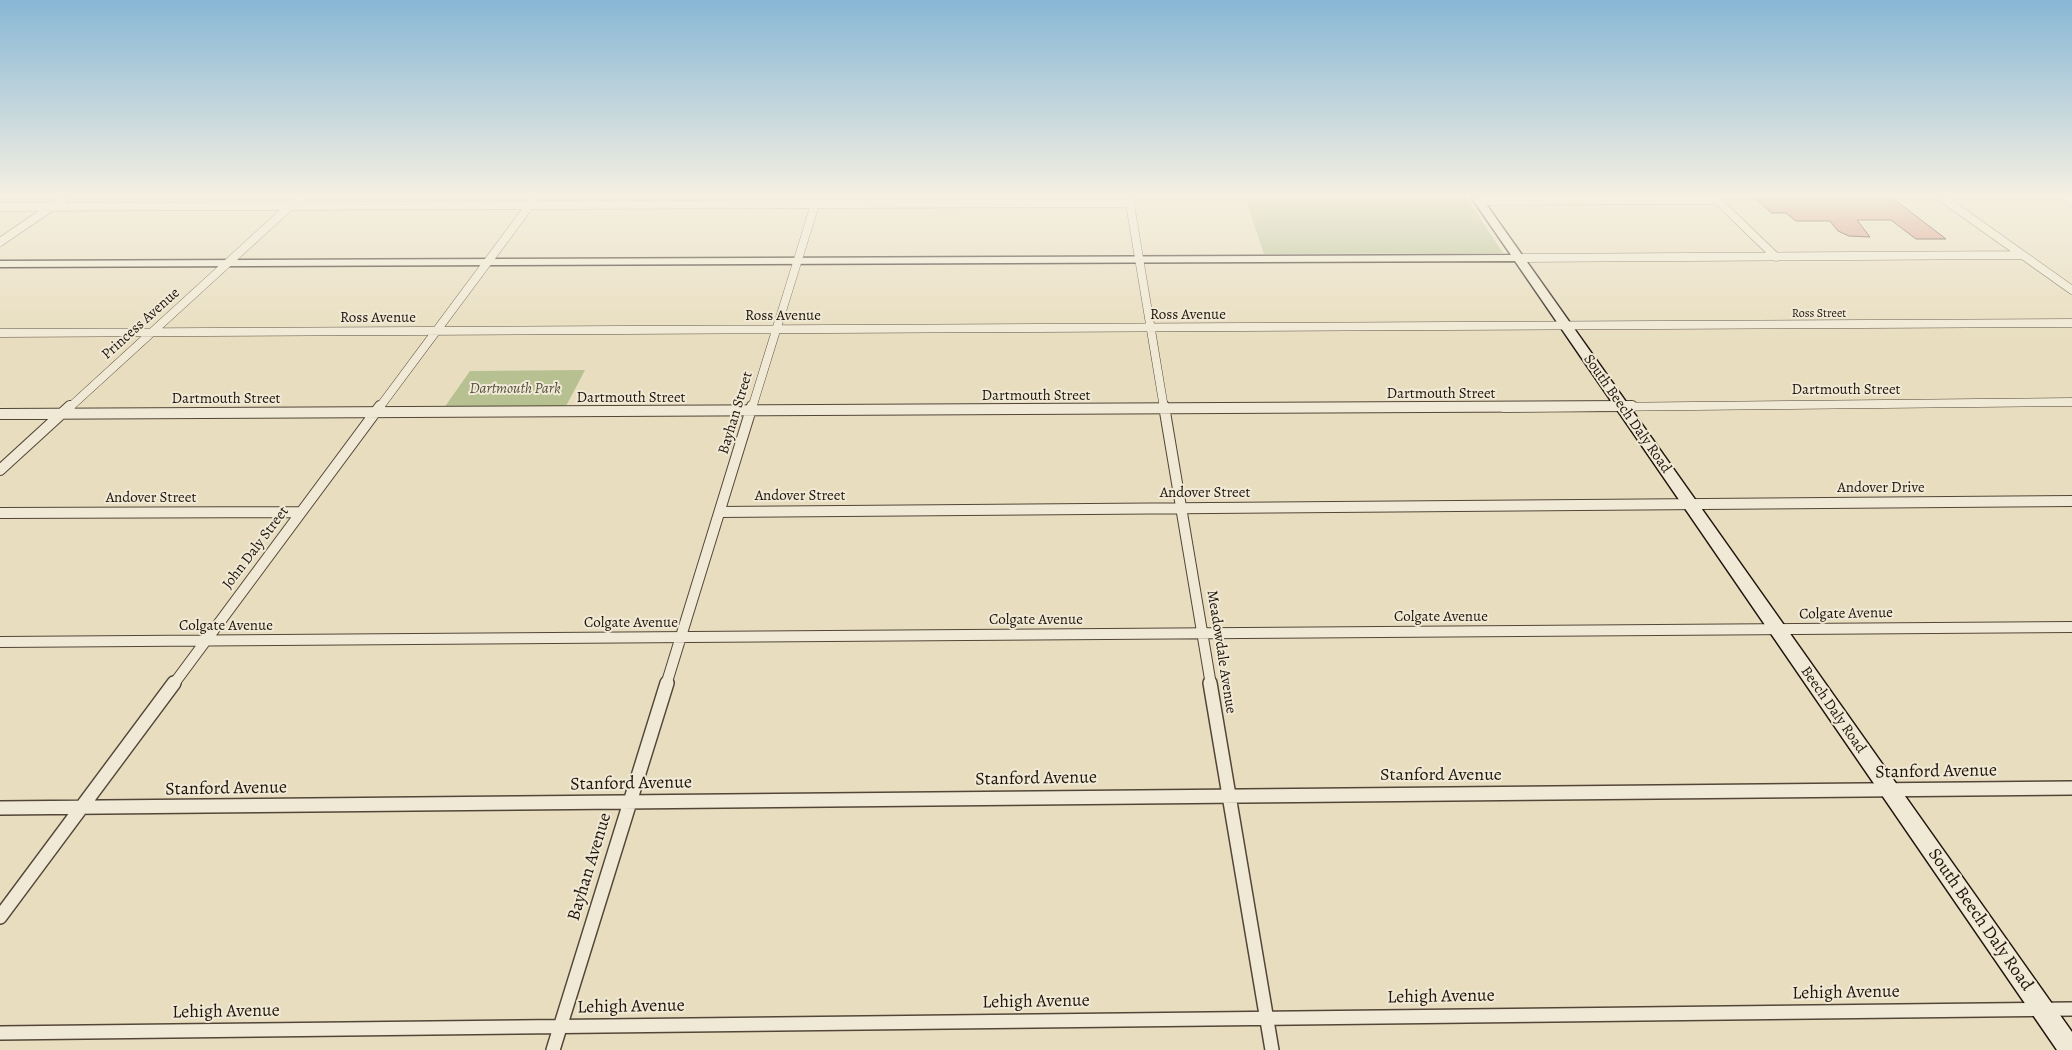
<!DOCTYPE html>
<html>
<head>
<meta charset="utf-8">
<style>
	body { margin:0 }
	canvas { display:block; background:#e8ddbe }
</style>
</head>
<body>
<canvas width="2072" height="1050"></canvas>
<script>
const ctx = document.querySelector('canvas').getContext('2d');
ctx.lineJoin = 'round';
function paint(path, color) { ctx.fillStyle = color; ctx.fill(path, 'evenodd'); }
function trace(path, color, width, dash) { ctx.strokeStyle = color; ctx.lineWidth = width; ctx.lineCap = dash ? 'butt' : 'round'; ctx.setLineDash(dash || []); ctx.stroke(path); }
function label(font, color, halo, rows, align = 'center') {
  ctx.font = font + ' Alegreya,serif'; ctx.lineWidth = 4; ctx.setLineDash([]); ctx.textBaseline = 'middle'; ctx.strokeStyle = halo; ctx.fillStyle = color; for (const [text, x, y, turn = 0] of rows) {
    ctx.save(); ctx.translate(x, y); ctx.rotate((+turn || 0) * Math.PI / 180); ctx.textAlign = isNaN(turn) ? turn : align; if (halo) ctx.strokeText(text, 0, 0); ctx.fillText(text, 0, 0); ctx.restore();
  }
}
const green = new Path2D(`
	M1245,197h221l37,56 -239,1z
	M585,370l-20,38h-121l26,-37z`);
const building = new Path2D(`
	M1754,197h137l55,42h-30l-25,-19h-34l13,17 -21,-1 -11,-5 -8,-10h-34l-10,-8h-14z`);
const streetFar2 = new Path2D(`
	M1714,197l62,60
	M1941,197l131,93
	M2066,197l6,4
	M1129,198l35,210
	M1479,201l237,-1
	M0,207l1130,-4
	M0,242l66,-45
	M1519,258l503,-3
	M0,333l2072,-10
	M69,408l231,-211
	M379,408l157,-211
	M752,408l65,-210
	M1504,408l568,-6`);
const streetFar1 = new Path2D(`
	M1164,406l47,279
	M0,414l1632,-8
	M0,470l70,-64
	M720,512l1352,-11
	M0,513l301,-1
	M0,642l2072,-15
	M173,685l207,-279
	M666,685l86,-279`);
const street = new Path2D(`
	M1210,683l62,367
	M0,808l2072,-20
	M0,917l174,-234
	M0,1033l2072,-24
	M553,1050l114,-367`);
const secondary = new Path2D(`
	M1471,197h10l591,835v18h-15l-542,-789 -1515,6v-6l1511,-6z`);
const farStreetnames = [
	["Ross Street",1819,314]
];
const streetNames = [
	["Ross Avenue",1188,315],
	["Ross Avenue",783,316],
	["Ross Avenue",378,318],
	["Princess Avenue",141,324,-42],
	["Dartmouth Street",1846,390],
	["Dartmouth Street",1441,394],
	["Dartmouth Street",1036,396],
	["Dartmouth Street",631,398],
	["Dartmouth Street",226,399],
	["Bayhan Street",736,413,-73],
	["South Beech Daly Road",1627,414,55],
	["Andover Drive",1881,488],
	["Andover Street",1205,493],
	["Andover Street",800,496],
	["Andover Street",151,498],
	["John Daly Street",256,548,-53],
	["Colgate Avenue",1846,614,-1],
	["Colgate Avenue",1441,617],
	["Colgate Avenue",1036,620],
	["Colgate Avenue",631,623],
	["Colgate Avenue",226,626],
	["Meadowdale Avenue",1221,652,81],
	["Beech Daly Road",1833,710,55]
];
const parkNames = [
	["Dartmouth Park",515,389]
];
const nearStreetnames = [
	["Stanford Avenue",1936,772,-1],
	["Stanford Avenue",1441,776],
	["Stanford Avenue",1036,779,-1],
	["Stanford Avenue",631,784,-1],
	["Stanford Avenue",226,789,-1],
	["Bayhan Avenue",590,867,-73],
	["South Beech Daly Road",1980,920,55],
	["Lehigh Avenue",1846,993,-1],
	["Lehigh Avenue",1441,997,-1],
	["Lehigh Avenue",1036,1002,-1],
	["Lehigh Avenue",631,1007,-1],
	["Lehigh Avenue",226,1012,-1]
];
paint(green, '#b6c091');
paint(building, '#d18874');
trace(building, '#21140c', 1);
trace(streetFar2, '#534638', 9);
trace(streetFar1, '#534638', 12);
trace(street, '#534638', 16);
trace(secondary, '#21140c', 3);
trace(streetFar2, '#f0e9d5', 8);
trace(streetFar1, '#f0e9d5', 10);
trace(street, '#f0e9d5', 13);
paint(secondary, '#f0e9d5');
const sky = ctx.createLinearGradient(0, 0, 0, 344);
sky.addColorStop(0, '#88b7d5');
sky.addColorStop(0.57, '#f5f0e2');
sky.addColorStop(1, '#f5f0e200');
ctx.fillStyle = sky;
ctx.fillRect(0, 0, 2072, 344);
label('12px', '#21140c', '#f0e9d5', farStreetnames);
label('15px', '#21140c', '#f0e9d5', streetNames);
label('italic 15px', '#55503b', '#f0e9d5', parkNames);
label('18px', '#21140c', '#f0e9d5', nearStreetnames);
</script>
</body>
</html>
